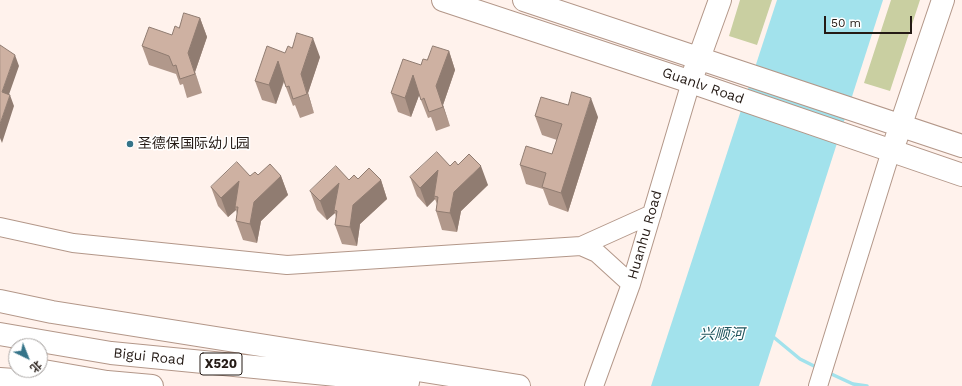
<!DOCTYPE html>
<html>
<head>
<meta charset="utf-8">
<style>
	body { margin:0 }
	#map { position:relative; width:962px; height:386px; overflow:hidden; background:#fff2ec; font-family:"Work Sans","Noto Sans SC",sans-serif }
	canvas { display:block }
	.north { position:absolute; left:8px; top:338px; width:40px; height:40px; box-sizing:border-box; background:#fff; border:1px solid #a7a3a1; border-radius:50%; rotate:137deg; font-size:11px; font-weight:700; line-height:16px; text-align:center; color:#241a15 }
	.north::after { content:''; display:block; margin:auto; width:14px; height:18px; background:#357489; clip-path:polygon(50% 0,100% 100%,50% 72%,0 100%) }
	.scale { position:absolute; left:824px; top:16px; width:88px; height:18px; box-sizing:border-box; border:2px solid #241a15; border-top:0; padding-left:5px; font-size:12px; line-height:14px; white-space:nowrap; color:#241a15; -webkit-text-stroke:3px #fff; paint-order:stroke }
</style>
</head>
<body>
<div id="map">
<canvas width="962" height="386"></canvas>
<div class="north">北</div>
<div class="scale">50 m</div>
</div>
<script>
const ctx = document.querySelector('canvas').getContext('2d');
ctx.lineJoin = 'round';
function paint(path, color) { ctx.fillStyle = color; ctx.fill(path, 'evenodd'); }
function trace(path, color, width, dash) { ctx.strokeStyle = color; ctx.lineWidth = width; ctx.lineCap = dash ? 'butt' : 'round'; ctx.setLineDash(dash || []); ctx.stroke(path); }
function label(font, color, halo, rows, align = 'center') {
  ctx.font = font + ' "Work Sans","Noto Sans SC",sans-serif'; ctx.lineWidth = 3; ctx.setLineDash([]); ctx.textBaseline = 'middle'; ctx.strokeStyle = halo; ctx.fillStyle = color; for (const [text, x, y, turn = 0] of rows) {
    ctx.save(); ctx.translate(x, y); ctx.rotate((+turn || 0) * Math.PI / 180); ctx.textAlign = isNaN(turn) ? turn : align; if (halo) ctx.strokeText(text, 0, 0); ctx.fillText(text, 0, 0); ctx.restore();
  }
}
const green = new Path2D(`
	M740,0h32l-15,45 -28,-9z
	M891,0h29l-30,91 -26,-8z`);
const water = new Path2D(`
	M777,0h106l-124,386h-108z`);
const stream = new Path2D(`
	M771,335l29,24 18,9
	M827,372l26,12 14,2`);
const minor = new Path2D(`
	M0,227l73,16 214,22 294,-19 71,-32
	M581,246l16,7 34,31
	M594,386l37,-102 60,-202
	M818,386l73,-235`);
const major = new Path2D(`
	M443,0l248,82 271,93
	M524,0l438,146
	M694,72l26,-72
	M896,139l47,-139`);
const highway = new Path2D(`
	M0,301l52,11 467,74
	M0,334l111,19 297,29
	M38,370l69,12 45,4
	M0,379l57,4`);
const wall = new Path2D(`
	M200,18l7,19 -12,35 7,21 -15,5 -4,-14 -3,1 -4,-11 -27,-9 -7,-19 30,-11z
	M449,51l6,19 -12,35 7,21 -14,5 -5,-14 -3,1 -9,-23 -8,22 -13,-5 -7,-19 30,-28 6,-5z
	M285,53l35,4 -12,36 6,20 -14,5 -5,-13 -2,1 -9,-24 -8,22 -14,-4 -7,-19z
	M535,116l63,1 -30,95 -19,-7 -6,-16 -17,-5 -6,-19 32,-11 5,-14 -15,-5z
	M458,165l30,20 -27,26 -4,21 -15,-2 -6,-19 1,-7 -2,-5 -8,8 -10,-11 -7,-19 40,-11z
	M258,175l23,1 7,19 -27,26 -4,22 -14,-3 -7,-19 1,-7 -1,-4 -8,7 -10,-11 -7,-19 39,-11z
	M358,179l23,1 6,19 -27,25 -3,22 -15,-2 -7,-19 1,-8 -1,-4 -8,7 -10,-10 -7,-19 39,-11z`);
const shadedWall = new Path2D(`
	M200,18l7,19 -12,35 7,21 -14,-40z
	M313,38l7,19 -12,36 6,20 -13,-39z
	M449,51l6,19 -12,35 7,21 -7,-19 -7,-21z
	M15,55l4,11 -13,37 -4,-11z
	M278,61l6,19 -8,24 -7,-19z
	M413,75l7,18 -9,24 -6,-19z
	M10,95l4,11 -12,37 -2,-5v-14z
	M591,98l7,19 -30,95 -7,-19z
	M481,166l7,19 -27,26 -4,21 -7,-19 4,-21z
	M438,170l-4,26 1,3 -8,8 -7,-19z
	M281,176l7,19 -27,26 -4,22 -7,-19 4,-22z
	M381,180l6,19 -27,25 -3,22 -7,-19 3,-22z
	M239,181l-4,26 1,3 -8,7 -7,-19z
	M339,183l-5,27 1,3 -8,7 -7,-19z`);
const building = new Path2D(`
	M184,13l16,5 -12,35 7,21 -15,5 -4,-14 -3,1 -4,-10 -27,-10 7,-19 23,8 3,-9 4,2z
	M297,33l16,5 -12,36 6,20 -14,5 -4,-13 -3,1 -8,-26 -9,24 -14,-4 12,-35 18,7 3,-7 4,2z
	M0,45l15,10 -13,37 8,3 -10,29z
	M433,46l16,5 -13,35 7,21 -14,5 -5,-14 -3,2 -8,-25 -8,23 -14,-5 12,-34 18,6 2,-6 4,1z
	M572,92l19,6 -30,95 -19,-6 4,-14 -26,-8 6,-19 26,8 10,-30 -27,-8 6,-19 27,8z
	M437,152l13,14 5,-5 3,4 11,-11 12,12 -27,26 -4,21 -14,-2 2,-14 -4,-1 4,-26 -18,18 -10,-11z
	M237,162l13,14 5,-4 3,3 12,-11 11,12 -27,26 -4,22 -14,-3 2,-14h-3l4,-26 -18,17 -10,-11z
	M336,166l13,14 5,-5 4,4 11,-11 12,12 -28,25 -3,22 -15,-2 2,-14 -3,-1 5,-27 -19,18 -10,-10z`);
const markers = [
	[130,144,4,"#357489"]
];
const shields = [
	[221,364,42]
];
const shieldNames = [
	["X520",221,364]
];
const streetNames = [
	["Guanlv Road",703,86,19],
	["Huanhu Road",645,235,-74],
	["Bigui Road",149,357,6]
];
const poiNames = [
	["圣德保国际幼儿园",138,144]
];
const waterNames = [
	["兴顺河",722,335]
];
paint(green, '#c9cfa1');
paint(water, '#a2e2ec');
trace(stream, '#a2e2ec', 3.5);
trace(minor, '#b39789', 20);
trace(major, '#b39789', 24);
trace(highway, '#b39789', 24);
trace(minor, '#fff', 18);
trace(major, '#fff', 22);
trace(highway, '#fff', 22);
paint(wall, '#b1988b');
paint(shadedWall, '#907c71');
paint(building, '#ceb1a2');
trace(building, '#907c71', 1);
for (const [x, y, r, color] of markers) { const dot = new Path2D(); dot.arc(x, y, r, 0, 2 * Math.PI); ctx.fillStyle = color; ctx.fill(dot); trace(dot, '#fff', 1.5); }
for (const [x, y, w] of shields) { const box = new Path2D(); box.roundRect(x - w / 2, y - 11, w, 22, 3); ctx.fillStyle = '#fff'; ctx.fill(box); trace(box, '#241a15', 1); }
label('bold 13px', '#241a15', null, shieldNames);
label('14px', '#241a15', '#fff', streetNames);
label('14px', '#241a15', '#fff', poiNames, 'left');
label('italic 15px', '#1d535b', '#fff', waterNames);
</script>
</body>
</html>
